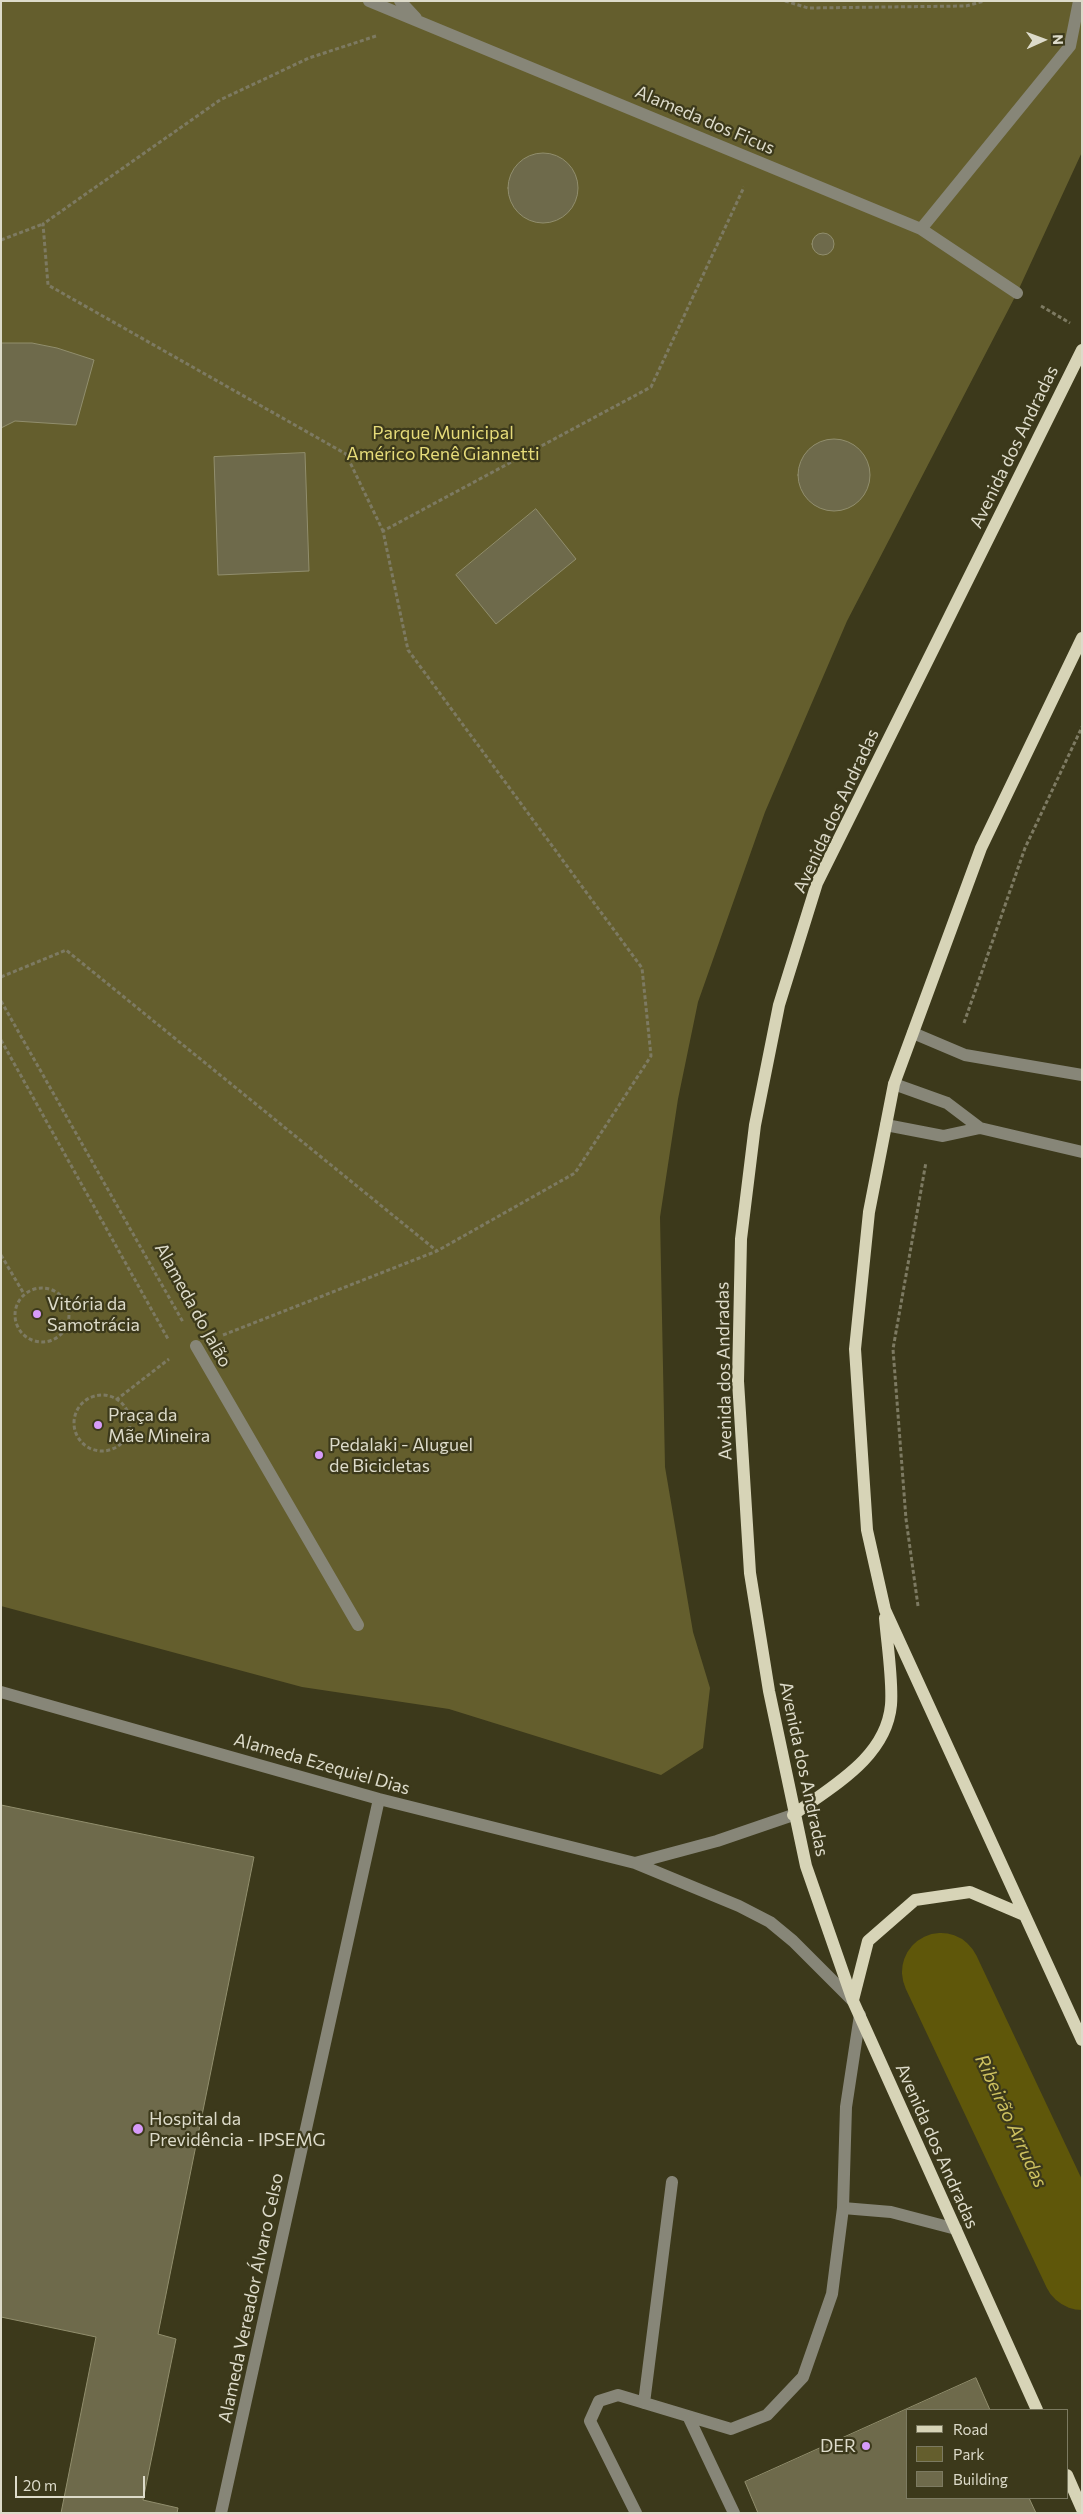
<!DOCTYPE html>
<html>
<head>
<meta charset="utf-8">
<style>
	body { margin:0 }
	#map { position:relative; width:1083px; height:2514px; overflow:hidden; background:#3c391b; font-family:Commissioner,sans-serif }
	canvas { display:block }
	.frame { position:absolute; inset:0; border:2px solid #dddbca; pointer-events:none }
	.legend { position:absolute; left:906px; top:2409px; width:162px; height:90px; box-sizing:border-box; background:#3c391b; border:1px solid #7c7a61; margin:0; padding:6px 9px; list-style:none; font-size:15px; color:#dddbca }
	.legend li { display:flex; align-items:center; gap:10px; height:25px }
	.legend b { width:25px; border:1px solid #7c7a61 }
	.north { position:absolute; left:1018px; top:15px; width:50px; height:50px; -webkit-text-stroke:4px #3c391b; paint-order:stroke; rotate:88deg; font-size:14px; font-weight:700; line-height:20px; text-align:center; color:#dddbca }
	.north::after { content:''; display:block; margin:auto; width:18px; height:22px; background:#dddbca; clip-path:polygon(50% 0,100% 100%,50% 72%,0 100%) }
	.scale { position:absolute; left:15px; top:2476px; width:130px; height:22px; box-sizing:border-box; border:2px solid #dddbca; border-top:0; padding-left:6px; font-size:15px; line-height:18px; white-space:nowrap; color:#dddbca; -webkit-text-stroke:4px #3c391b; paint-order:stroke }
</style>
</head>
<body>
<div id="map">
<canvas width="1083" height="2514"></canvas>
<div class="frame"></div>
<ul class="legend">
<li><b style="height:6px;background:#d7d4b7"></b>Road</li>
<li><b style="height:14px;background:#645e2d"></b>Park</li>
<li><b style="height:14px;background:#6e6a4b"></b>Building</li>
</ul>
<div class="north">N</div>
<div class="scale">20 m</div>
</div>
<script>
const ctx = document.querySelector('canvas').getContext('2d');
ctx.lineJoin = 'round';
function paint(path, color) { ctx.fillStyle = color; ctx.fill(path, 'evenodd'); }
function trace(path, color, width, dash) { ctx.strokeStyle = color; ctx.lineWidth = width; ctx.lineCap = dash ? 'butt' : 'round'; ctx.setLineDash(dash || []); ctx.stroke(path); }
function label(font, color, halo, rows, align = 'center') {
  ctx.font = font + ' Commissioner,sans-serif'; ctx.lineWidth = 4.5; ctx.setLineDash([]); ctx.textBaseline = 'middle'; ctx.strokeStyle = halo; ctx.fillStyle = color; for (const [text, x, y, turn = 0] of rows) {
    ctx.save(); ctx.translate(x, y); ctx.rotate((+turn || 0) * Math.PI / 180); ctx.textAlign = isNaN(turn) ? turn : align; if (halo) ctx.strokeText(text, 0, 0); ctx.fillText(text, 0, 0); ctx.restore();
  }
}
const green = new Path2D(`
	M1,1h1081v151l-65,141 -170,328 -82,191 -67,190 -20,97 -18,118 5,250 28,165 17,56 -7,60 -42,27 -212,-66 -147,-22 -301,-81z`);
const river = new Path2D(`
	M941,1972l141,299`);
const building = new Path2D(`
	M508 188a35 35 0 1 1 70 0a35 35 0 1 1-70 0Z
	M812 244a11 11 0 1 1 22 0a11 11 0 1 1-22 0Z
	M1,343h31l25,5 37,12 -18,65 -61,-4 -14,7z
	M798 475a36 36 0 1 1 72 0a36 36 0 1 1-72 0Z
	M305,453l4,118 -91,4 -4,-118z
	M536,509l40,50 -80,65 -40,-49z
	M1,1805l253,52 -96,477 18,5 -33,161 35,8 -1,5h-116l35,-176 -95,-20z
	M976,2378l14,32h-83v88h122l7,15h-278l-13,-31z`);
const path = new Path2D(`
	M785,1l23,7 158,-2 18,-5
	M376,36l-67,22 -89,42 -177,124 5,61 298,169 37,77
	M1,240l42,-16
	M1041,306l29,17
	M1,977l65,-27 371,301
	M1,1001l182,321
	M964,1023l61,-175 57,-121
	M1,1040l167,299
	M1,1255l23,39
	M15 1315a27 27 0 1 1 54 0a27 27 0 1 1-54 0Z
	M223,1335l214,-84 138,-78 76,-117 -9,-88 -234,-318 -25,-119 268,-144 93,-200
	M74 1423a28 28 0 1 1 56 0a28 28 0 1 1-56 0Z
	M116,1400l53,-41
	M918,1606l-12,-87 -13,-170 33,-187`);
const minor = new Path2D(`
	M369,1l552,228 96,64
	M400,1l16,17
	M921,229l149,-183 9,-45
	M913,1033l52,22 117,20
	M894,1084l53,19 33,25 102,24
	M886,1125l57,11 37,-8
	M196,1346l162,279
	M1,1692l378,107 256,64 104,43 31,16 23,19 60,60
	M635,1863l82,-22 76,-26
	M843,2208l48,4 65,17
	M644,2403l28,-221
	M688,2416l46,97
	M221,2513l158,-714
	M636,2513l-46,-92 9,-20 19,-6 113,34 36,-14 36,-38 29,-83 11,-86 3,-101 14,-92`);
const major = new Path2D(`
	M1082,638l-101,210 -87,236 -25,128 -14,137 12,181 18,80 197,430
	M793,1815c39,-29 93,-57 98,-110 2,-24 -4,-62 -6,-87
	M853,2000l15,-59 47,-41 55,-8 54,23
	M1037,2410l-184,-409 -47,-135 -37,-175 -19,-118 -12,-192 3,-142 14,-114 24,-120 38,-122 265,-533
	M1067,2475l15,34`);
const markers = [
	[37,1314,5,"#d79bf9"],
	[98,1425,5,"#d79bf9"],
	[319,1455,5,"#d79bf9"],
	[138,2129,6,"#d79bf9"],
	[866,2446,5,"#d79bf9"]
];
const streetNames = [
	["Alameda dos Ficus",705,120,23],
	["Avenida dos Andradas",1014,447,-64],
	["Avenida dos Andradas",836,811,-65],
	["Alameda do Jalão",193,1305,61],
	["Avenida dos Andradas",724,1371,-91],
	["Alameda Ezequiel Dias",322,1764,16],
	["Avenida dos Andradas",804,1769,78],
	["Avenida dos Andradas",937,2146,66],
	["Alameda Vereador Álvaro Celso",251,2298,-78]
];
const parkNames = [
	["Parque Municipal",443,433],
	["Américo Renê Giannetti",443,454]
];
const poiNames = [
	["Vitória da",47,1304],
	["Samotrácia",47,1325],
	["Praça da",108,1415],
	["Mãe Mineira",108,1436],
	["Pedalaki - Aluguel",329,1445],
	["de Bicicletas",329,1466],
	["Hospital da",149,2119],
	["Previdência - IPSEMG",149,2140],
	["DER",856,2446,"right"]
];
const waterNames = [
	["Ribeirão Arrudas",1011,2121,65]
];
paint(green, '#645e2d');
trace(river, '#5f570a', 78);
paint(building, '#6e6a4b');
trace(building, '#918e6d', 1);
trace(path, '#7d7a62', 3, [4, 2.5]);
trace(minor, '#878678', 12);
trace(major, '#d7d4b7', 12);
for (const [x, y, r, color] of markers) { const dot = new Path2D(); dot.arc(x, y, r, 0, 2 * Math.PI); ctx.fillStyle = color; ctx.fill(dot); trace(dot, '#3c391b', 2); }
label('18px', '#dddbca', '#3c391b', streetNames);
label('18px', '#e6db79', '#3c391b', parkNames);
label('18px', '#dddbca', '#3c391b', poiNames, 'left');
label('italic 19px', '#cdc15f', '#3c391b', waterNames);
</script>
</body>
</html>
